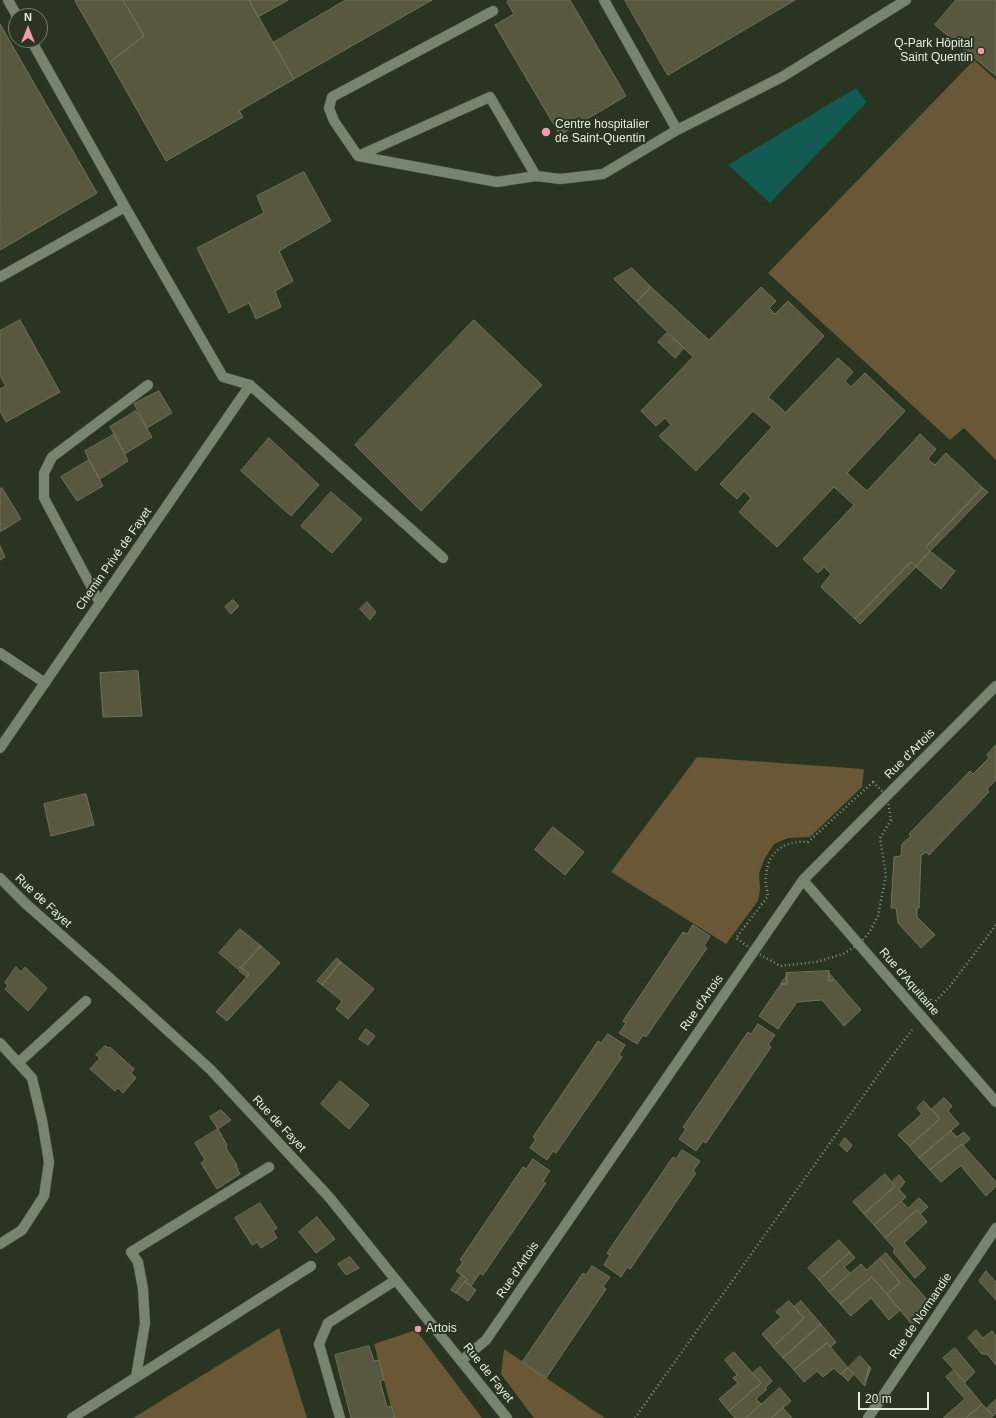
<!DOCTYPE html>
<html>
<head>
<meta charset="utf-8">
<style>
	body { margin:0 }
	#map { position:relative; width:996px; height:1418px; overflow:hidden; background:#293521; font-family:Helvetica,sans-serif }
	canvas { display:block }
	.north { position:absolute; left:8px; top:8px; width:40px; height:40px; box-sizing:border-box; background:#293521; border:1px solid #747e6d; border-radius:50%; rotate:0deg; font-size:11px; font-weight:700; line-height:16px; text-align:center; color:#e4ecdf }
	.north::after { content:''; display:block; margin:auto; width:14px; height:18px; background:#f29aaf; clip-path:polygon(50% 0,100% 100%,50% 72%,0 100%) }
	.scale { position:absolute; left:858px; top:1392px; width:71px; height:18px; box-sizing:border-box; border:2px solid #e4ecdf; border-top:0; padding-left:5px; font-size:12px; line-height:14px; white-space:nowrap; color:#e4ecdf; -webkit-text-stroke:3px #293521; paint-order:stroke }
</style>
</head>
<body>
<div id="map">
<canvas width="996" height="1418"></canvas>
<div class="north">N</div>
<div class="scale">20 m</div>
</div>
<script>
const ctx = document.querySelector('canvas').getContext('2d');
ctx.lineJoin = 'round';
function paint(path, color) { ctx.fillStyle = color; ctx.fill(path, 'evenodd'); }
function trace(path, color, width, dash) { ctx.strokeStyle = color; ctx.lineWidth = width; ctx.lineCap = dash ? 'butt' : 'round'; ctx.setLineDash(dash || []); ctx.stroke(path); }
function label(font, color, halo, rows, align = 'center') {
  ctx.font = font + ' Helvetica,sans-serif'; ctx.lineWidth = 4; ctx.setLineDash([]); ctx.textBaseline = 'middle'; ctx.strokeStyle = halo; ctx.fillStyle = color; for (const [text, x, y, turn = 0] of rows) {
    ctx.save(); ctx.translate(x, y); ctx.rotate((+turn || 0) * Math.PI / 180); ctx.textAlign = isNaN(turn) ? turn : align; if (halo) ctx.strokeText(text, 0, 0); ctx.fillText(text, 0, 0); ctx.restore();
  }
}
const green = new Path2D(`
	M974,60l22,20v380l-32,-32 -14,12 -182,-167z
	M697,757l167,12 -2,18 -52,50 -22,1 -14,6 -9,14 -6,15 1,17 -2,11 -32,43 -115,-72z
	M279,1328l28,90h-174z
	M416,1330l66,88h-88l-20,-74z
	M504,1349l101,69h-71l-33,-44z`);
const water = new Path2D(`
	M856,88l11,14 -97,101 -42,-38z`);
const building = new Path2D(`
	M77,0h46l21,36 -34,26 -35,-61z
	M123,0h126l45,79 -55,32 4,6 -77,44 -56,-99 34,-26z
	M249,0h39l-30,17z
	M346,0h86l-138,79 -21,-36z
	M510,0h60l56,96 -66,39 -65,-110 19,-11 -7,-12z
	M625,0h170l-127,75z
	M956,0h40v76l-61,-51z
	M0,24l97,169 -97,57z
	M304,172l27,49 -52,30 14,30 -18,10 6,16 -25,12 -7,-16 -20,10 -32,-65 67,-35 -7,-17z
	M632,268l19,19 -14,15 -23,-23z
	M651,287l58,53 52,-53 15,14 -7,7 6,6 13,-13 36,35 -56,61 14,12 3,4 53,-55 15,14 -8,9 6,6 14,-14 40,38 -58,62 20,18 53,-57 16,15 -8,10 7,6 11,-12 37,35 -57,59 4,4 -14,16 -5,-5 -56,57 -34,-32 10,-13 -7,-7 -6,6 -15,-14 51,-54 -20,-18 -57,60 -38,-35 12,-14 -7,-7 -7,8 -17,-15 52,-57 -19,-16 -57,60 -37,-35 12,-11 -6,-7 -9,8 -15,-15 52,-54 -56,-55z
	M20,320l40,72 -54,30 -6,-11v-22l6,-3 -6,-10v-45z
	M474,320l68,65 -121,126 -66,-66z
	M667,333l17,15 -9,10 -17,-16z
	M159,391l13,22 -25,15 -13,-24z
	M136,411l16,26 -27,17 -15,-27z
	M115,434l13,27 -28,18 -11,-19 -4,-9z
	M269,438l50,47 -28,31 -50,-45z
	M89,460l14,26 -26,15 -16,-24z
	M2,488l19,31 -21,13v-43z
	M983,488l5,4 -58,59 -4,-4z
	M331,492l31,27 -30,34 -31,-27z
	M0,546l5,11 -5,3z
	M930,551l25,20 -14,18 -25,-22z
	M911,562l5,5 -56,57 -5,-5z
	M233,600l6,6 -8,8 -6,-7z
	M367,602l9,10 -6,8 -10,-11z
	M138,671l4,45 -39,1 -3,-44z
	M996,745v35l-9,9 2,3 -60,63 -3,-3 -6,4h1l-2,52h-2v9l18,18 -14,13 -23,-25 -2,-15h-5l3,-51 7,-1 1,-12 9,-8 -2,-2 61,-63 3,3 16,-16 -2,-3z
	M86,794l8,31 -43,11 -7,-32z
	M553,827l31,25 -19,23 -30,-25z
	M693,925l17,11 -6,10 3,2 -61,89 -3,-2 -6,9 -18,-11 7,-10 -3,-2 60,-89 4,2z
	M240,929l21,17 -20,22 -1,-1 -2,2 -19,-16z
	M261,946l19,17 -53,58 -11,-9 33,-38 -8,-6z
	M337,958l4,4 -19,23 -5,-4z
	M341,962l33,27 -26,30 -12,-10 6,-8 -20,-16z
	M16,967l5,5 4,-5 22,21 -19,23 -23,-22 3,-3 -3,-3z
	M241,968l8,6 -2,3 -8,-6z
	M829,971v10l6,-1 26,30 -17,16 -22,-26 -25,2 -19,27 -19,-13 22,-32h6l-1,-11z
	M829,973l6,7 -6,1z
	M787,975v9h-6z
	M758,1024l17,11 -7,10 3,2 -65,96 -3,-2 -7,10 -17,-12 7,-10 -3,-2 65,-95 3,2z
	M366,1029l9,7 -7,9 -9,-6z
	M608,1034l17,11 -6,10 3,2 -66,96 -3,-2 -6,9 -17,-12 6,-9 -3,-2 65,-96 3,2z
	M105,1046l4,2 1,-1 24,22 -3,4 5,5 -13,15 -5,-5 -3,3 -25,-22 10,-11 -4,-3z
	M340,1081l29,24 -20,24 -28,-25z
	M944,1098l8,8 -4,5 11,13 -40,34 -10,-12 31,-27 -8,-10z
	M924,1101l16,18 -31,27 -11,-11 24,-21 -5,-6z
	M221,1110l10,10 -13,9 -8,-12z
	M218,1129l9,16 -1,3 11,17 -1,1 4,8 -23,15 -16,-26 4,-3 -10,-17z
	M951,1131l6,6 7,-5 6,7 -7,6 -1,-1 -32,26 -11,-12z
	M845,1138l7,7 -5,7 -7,-7z
	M962,1144l34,38v4l-10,10 -25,-30h-1l-19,16 -11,-12z
	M682,1150l18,11 -7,10 3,2 -66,96 -3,-2 -6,10 -17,-12 6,-10 -3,-2 66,-96 3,2z
	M533,1159l17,12 -7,10 3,2 -63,92 -3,-2 -9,13 -6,-4 2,-3 -11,-8 7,-9 -3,-2 63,-93 3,2z
	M885,1174l10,12 -31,28 -11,-12z
	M899,1175l6,7 -6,7 7,8 -32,28 -10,-11 31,-28 -3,-4z
	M919,1198l9,9 -8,7 -3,-4 -32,28 -11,-13 27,-24 7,7z
	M260,1203l17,25 -4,3 4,7 -16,10 -4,-6 -5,3 -17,-27z
	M917,1210l10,12 -23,21 22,25 -11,10 -22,-26 2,-3 -10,-11z
	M317,1217l18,22 -19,14 -17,-21z
	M839,1240l11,12 -31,28 -11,-12z
	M850,1252l5,6 -11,9 6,6 -21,19 -10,-12z
	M886,1253l44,50 -16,24 -27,-33 13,-11 -20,-25z
	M350,1257l9,11 -13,7 -8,-11z
	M880,1258l20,25 -13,11 -15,-17 -32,27 -11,-12 32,-28 5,6z
	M592,1266l18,11 -7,10 3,2 -60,89 -24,-16 61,-89 3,2z
	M986,1271l10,11v18l-17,-19z
	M462,1275l5,4 -11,14 -5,-3z
	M872,1277l28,33 -11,10 -18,-22 -20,18 -11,-12z
	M465,1282l11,8 -8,11 -12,-8z
	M789,1301l15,17 -31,29 -11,-13 19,-17 -5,-5z
	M801,1301l20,23 -38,34 -10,-11 31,-29 -10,-11z
	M821,1324l15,18 -5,5 -4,-4 -33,27 -11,-12z
	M976,1330l7,8 9,-7 4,5v29l-9,-11h-5l-14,-16z
	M827,1343l21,25 -7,7 -7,-7 -11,9 -6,-6 -13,11 -10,-12z
	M369,1346l5,15 5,-1 5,20 -4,1 7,26 4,-1 4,12h-44l-16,-63z
	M955,1348l20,24 -10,10 -22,-24z
	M734,1352l27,31 -32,28 -10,-12 19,-16 -5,-5 4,-3 -12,-15z
	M860,1356l9,10 -4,20 -17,-18z
	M869,1366l2,2 -5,13v-4z
	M760,1367l12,14 -7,7 2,1 -11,10 5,5 -15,14h-11l-6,-7 32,-28 -8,-10z
	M848,1368l6,6 -6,7 -7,-7z
	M954,1370l28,34 -16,14h-23l22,-19 -19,-22z
	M780,1388l11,13 -8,7 -12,10h-25z
	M996,1400v13l-3,3 -6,-8z
	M982,1404l11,12 -2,2h-25z
	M783,1408l9,10h-21z`);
const path = new Path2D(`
	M873,782l14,14 4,24 -11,18 6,37 -8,41 -9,17 -10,11 -16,10 -27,8 -36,4 -26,-15 -18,-13 32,-42c-1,-6 -3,-13 -2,-19 1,-25 18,-37 42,-35z
	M933,1004l17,-18 46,-61
	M635,1418l251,-354 26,-34`);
const lane = new Path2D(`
	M8,0l9,16
	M604,0l73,130
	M31,40l94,167 98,170 27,8 193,173
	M358,156l-24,-35 -5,-13 3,-11 161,-86
	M536,176l-46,-79 -132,59 139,26 39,-6 24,3 43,-5 74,-44 105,-53 124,-77
	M0,277l125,-70
	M100,603l-56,-105v-25l8,-16 96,-72
	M0,653l45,30
	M0,1043l32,35 10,42 7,42 -5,34 -22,34 -22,14
	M18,1063l68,-62
	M136,1377l9,-54 -2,-34 -5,-27 -7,-10 138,-85
	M72,1418l239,-152
	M340,1418l-21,-74 9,-21 68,-43`);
const street = new Path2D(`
	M0,748l250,-363
	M803,880l193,222
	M461,1361l25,-21 317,-460 193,-194
	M868,1418l128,-190`);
const secondary = new Path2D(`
	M0,878l25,25 97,86 89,81 118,127 178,221`);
const markers = [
	[981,51,4,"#f29aaf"],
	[546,132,5,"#f29aaf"],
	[418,1329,4,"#f29aaf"]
];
const poiNames = [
	["Q-Park Hôpital",973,44,"right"],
	["Saint Quentin",973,58,"right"],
	["Centre hospitalier",555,125],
	["de Saint-Quentin",555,139],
	["Artois",426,1329]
];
const streetNames = [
	["Chemin Privé de Fayet",114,559,-55],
	["Rue d'Artois",910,754,-45],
	["Rue de Fayet",43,901,43],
	["Rue d'Aquitaine",909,982,49],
	["Rue d'Artois",702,1003,-55],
	["Rue de Fayet",279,1124,47],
	["Rue d'Artois",518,1270,-56],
	["Rue de Normandie",921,1316,-56],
	["Rue de Fayet",488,1373,51]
];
paint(green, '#695736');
paint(water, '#125952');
paint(building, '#585840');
trace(building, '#717158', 1);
trace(lane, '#495241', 11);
trace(street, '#495241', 11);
trace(secondary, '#495241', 11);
trace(path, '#869080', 2.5, [1, 3]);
trace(lane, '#77846e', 10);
trace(street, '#77846e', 10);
trace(secondary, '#77846e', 10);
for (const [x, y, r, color] of markers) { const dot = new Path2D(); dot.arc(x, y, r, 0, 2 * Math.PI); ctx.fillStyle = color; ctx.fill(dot); trace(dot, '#293521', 1.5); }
label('12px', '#e4ecdf', '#293521', poiNames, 'left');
label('12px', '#e4ecdf', '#293521', streetNames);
</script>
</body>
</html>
